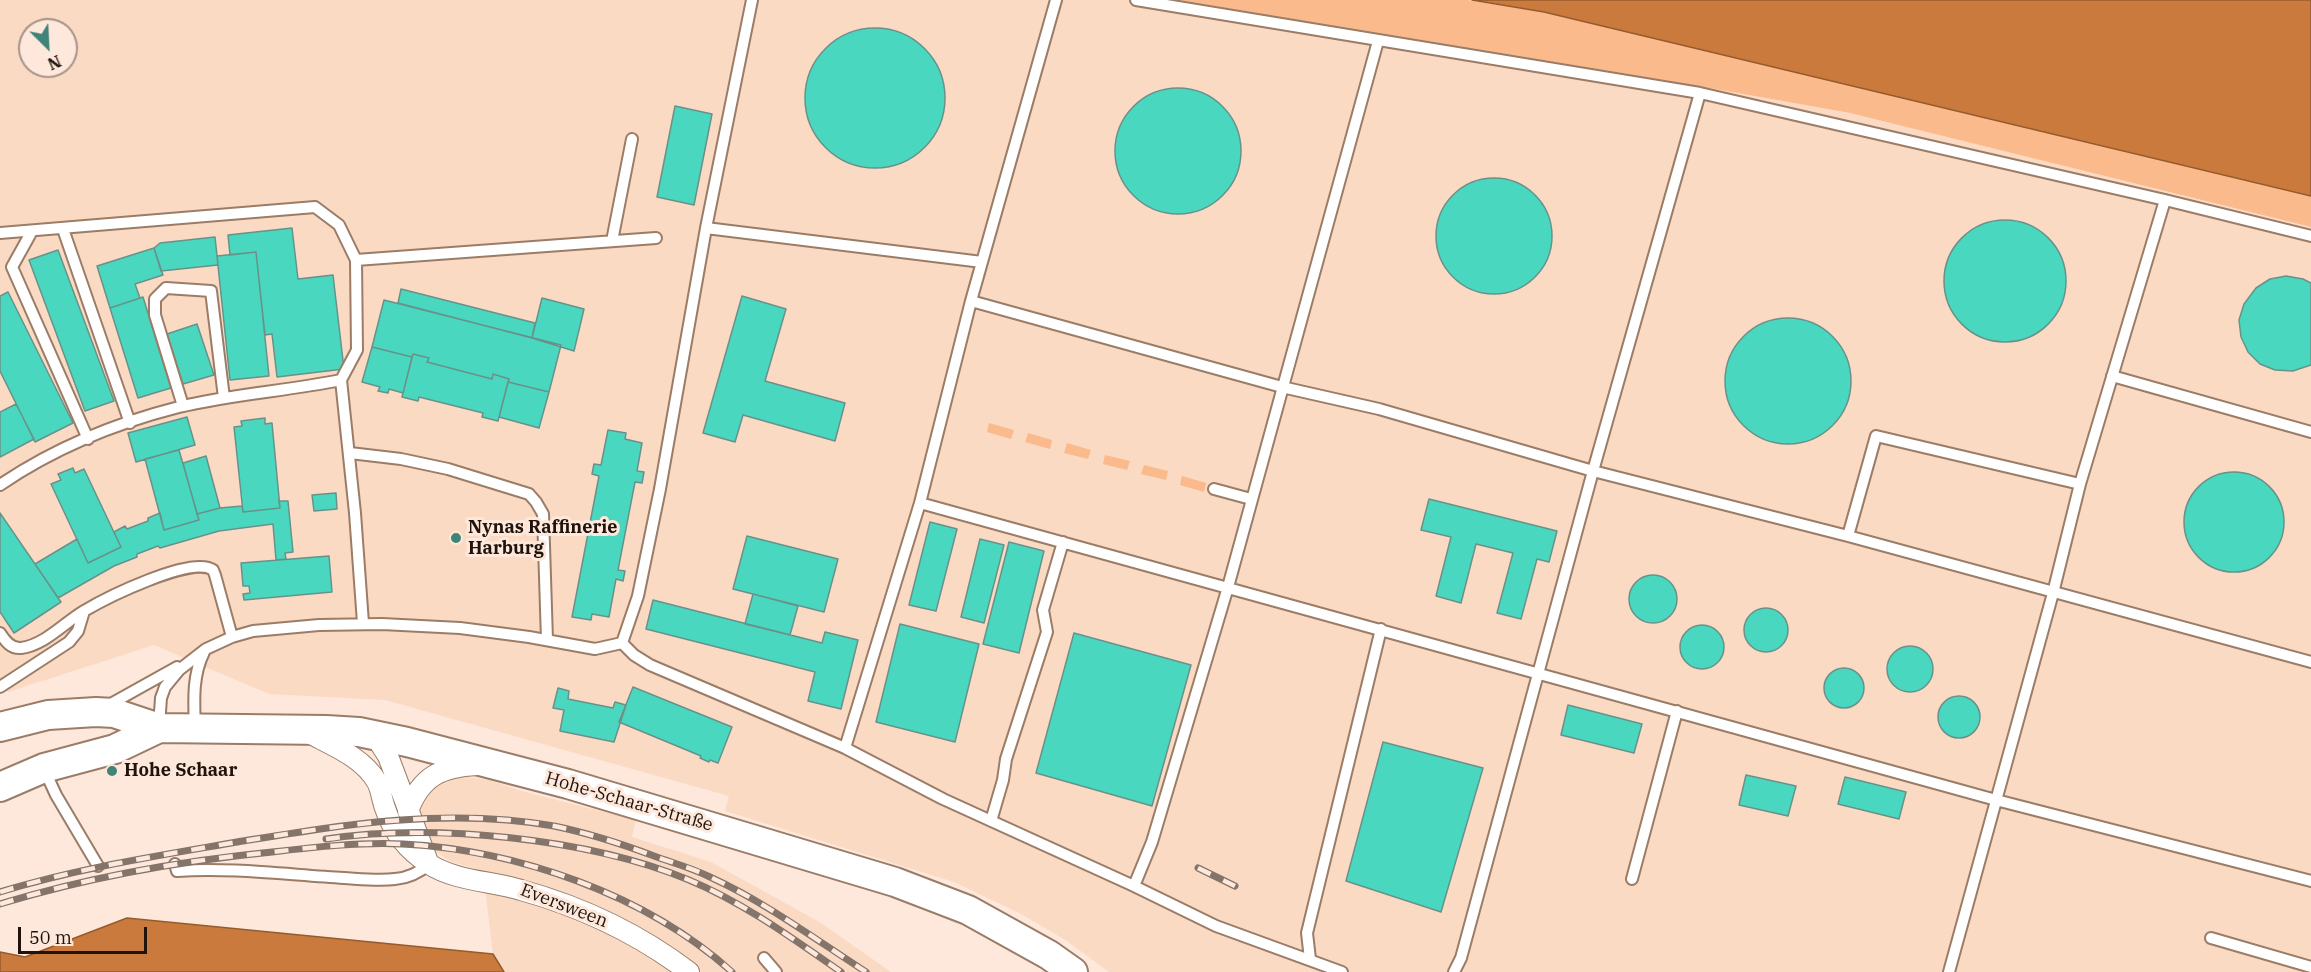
<!DOCTYPE html>
<html>
<head>
<meta charset="utf-8">
<style>
	body { margin:0 }
	#map { position:relative; width:2311px; height:972px; overflow:hidden; background:#fde8db; font-family:"IBM Plex Serif",serif }
	canvas { display:block }
	.north { position:absolute; left:18px; top:18px; width:60px; height:60px; box-sizing:border-box; background:#fde8db; border:2px solid #a49388; border-radius:50%; rotate:156deg; font-size:16px; font-weight:700; line-height:24px; text-align:center; color:#1f130b }
	.north::after { content:''; display:block; margin:auto; width:21px; height:27px; background:#408377; clip-path:polygon(50% 0,100% 100%,50% 72%,0 100%) }
	.scale { position:absolute; left:18px; top:927px; width:129px; height:27px; box-sizing:border-box; border:3px solid #1f130b; border-top:0; padding-left:8px; font-size:18px; line-height:21px; white-space:nowrap; color:#1f130b; -webkit-text-stroke:4px #fde8db; paint-order:stroke }
</style>
</head>
<body>
<div id="map">
<canvas width="2311" height="972"></canvas>
<div class="north">N</div>
<div class="scale">50 m</div>
</div>
<script>
const ctx = document.querySelector('canvas').getContext('2d');
ctx.lineJoin = 'round';
function paint(path, color) { ctx.fillStyle = color; ctx.fill(path, 'evenodd'); }
function trace(path, color, width, dash) { ctx.strokeStyle = color; ctx.lineWidth = width; ctx.lineCap = dash ? 'butt' : 'round'; ctx.setLineDash(dash || []); ctx.stroke(path); }
function label(font, color, halo, rows, align = 'center') {
  ctx.font = font + ' "IBM Plex Serif",serif'; ctx.lineWidth = 6; ctx.setLineDash([]); ctx.textBaseline = 'middle'; ctx.strokeStyle = halo; ctx.fillStyle = color; for (const [text, x, y, turn = 0] of rows) {
    ctx.save(); ctx.translate(x, y); ctx.rotate((+turn || 0) * Math.PI / 180); ctx.textAlign = isNaN(turn) ? turn : align; if (halo) ctx.strokeText(text, 0, 0); ctx.fillText(text, 0, 0); ctx.restore();
  }
}
const built = new Path2D(`
	M0,0h1157l558,89 135,24 461,114v745h-1202l-42,-31 -46,-27 -67,-32 -229,-71 4,-15 -344,-96 -116,-6 -115,-49 -146,47 -8,-12zM30,30h36v36h-36z
	M461,776l28,4 36,12 111,28 -4,17 79,25 110,61 70,49h-387l-11,-18 -10,-83 -34,-10 -14,-10 -6,-9 -11,-28 2,-13 8,-11 21,-12z`);
const green = new Path2D(`
	M1157,0h310l77,12 767,184v31l-461,-114 -135,-24z
	M989,423l25,7 -3,9 -24,-7z
	M1028,433l24,7 -2,9 -25,-7z
	M1067,443l24,7 -3,9 -24,-6z
	M1105,455l25,6 -3,9 -24,-6z
	M1144,465l24,6 -2,9 -25,-6z
	M1182,476l24,7 -2,9 -24,-7z`);
const water = new Path2D(`
	M1472,0h839v196l-767,-184z
	M127,918l366,36 11,18h-504v-20l25,5z`);
const building = new Path2D(`
	M805 98a70 70 0 1 1 140 0a70 70 0 1 1-140 0Z
	M1115 151a63 63 0 1 1 126 0a63 63 0 1 1-126 0Z
	M675,106l37,8 -18,91 -37,-8z
	M1436 236a58 58 0 1 1 116 0a58 58 0 1 1-116 0Z
	M1944 281a61 61 0 1 1 122 0a61 61 0 1 1-122 0Z
	M292,228l6,51 35,-4 11,94 -67,8 -5,-43 -7,1 -9,-83 -26,3 -2,-20z
	M215,237l3,28 -57,6 -7,-23 6,-5z
	M154,248l9,27 -28,9 5,14 -30,10 -13,-42z
	M58,250l56,151 -29,10 -56,-151z
	M256,252l13,124 -39,4 -13,-124z
	M2286,276l17,3 8,4v82l-18,6 -18,-1 -15,-6 -12,-12 -7,-15 -2,-17 5,-16 12,-16 14,-9z
	M401,289l134,34 -3,15 -134,-35z
	M8,292l65,131 -38,19 -35,-71v-75z
	M742,296l44,13 -21,72 80,22 -10,38 -92,-26 -8,27 -32,-9z
	M143,297l28,91 -33,10 -28,-90z
	M542,298l42,11 -10,42 -42,-13z
	M384,300l177,45 -12,47 -41,-10 1,-3 -16,-5 -1,5 -65,-17 2,-4 -16,-4 -1,3 -40,-10z
	M1725 381a63 63 0 1 1 126 0a63 63 0 1 1-126 0Z
	M197,324l17,51 -31,9 -16,-50z
	M372,347l40,10 -9,36 -14,-4 -1,4 -10,-2 2,-4 -18,-5z
	M413,354l16,4 -2,4 65,17 1,-5 16,5 -11,42 -16,-4 1,-4 -64,-16 -1,4 -16,-4z
	M508,382l41,10 -10,36 -40,-11z
	M16,404l18,35 -34,18v-45z
	M187,417l8,28 -59,17 -8,-29z
	M265,418v6l7,-1 8,85 -37,4 -9,-85 8,-1 -1,-5z
	M608,430l18,3 -1,6 17,4 -5,28 7,1 -2,11 -7,-1 -17,88 7,1 -2,10 -7,-2 -7,38 -17,-3 -1,6 -19,-3 27,-141 -7,-2 2,-10 7,1z
	M179,450l20,70 -35,10 -19,-71z
	M206,456l14,52 -23,6 -14,-51z
	M73,468l2,5 9,-4 37,78 -33,16 -37,-79 10,-4 -3,-6z
	M2184 522a50 50 0 1 1 100 0a50 50 0 1 1-100 0Z
	M336,493l1,16 -23,2 -2,-16z
	M1429,499l128,32 -8,31 -12,-3 -16,60 -24,-6 16,-60 -37,-9 -15,59 -25,-7 15,-59 -30,-7z
	M279,501h9l5,51 -8,1 1,6 -10,1 -3,-36 -54,7 -59,17 -2,-2 -21,8v3l-23,9 -56,32 -23,-34 42,-25 11,24 33,-16 -7,-15 11,-6 2,3 21,-8v-3l12,-5 4,17 35,-10 -2,-6 23,-6 22,-2 1,6 37,-4z
	M0,513l61,89 -47,31 -14,-21z
	M930,522l27,7 -21,82 -27,-6z
	M747,536l91,23 -14,53 -91,-23z
	M980,539l24,6 -20,78 -23,-6z
	M1009,542l35,9 -25,102 -36,-9z
	M329,556l3,36 -88,8 -1,-6 7,-1 -1,-7h-6l-2,-23z
	M1629 599a24 24 0 1 1 48 0a24 24 0 1 1-48 0Z
	M753,594l45,12 -8,29 -45,-11z
	M653,600l169,43 3,-11 33,8 -17,69 -33,-8 7,-29 -169,-43z
	M1744 630a22 22 0 1 1 44 0a22 22 0 1 1-44 0Z
	M900,624l79,20 -24,98 -79,-20z
	M1680 647a22 22 0 1 1 44 0a22 22 0 1 1-44 0Z
	M1074,633l117,32 -39,141 -116,-33z
	M1887 669a23 23 0 1 1 46 0a23 23 0 1 1-46 0Z
	M1824 688a20 20 0 1 1 40 0a20 20 0 1 1-40 0Z
	M633,687l99,40 -14,36 -8,-3 -1,2 -9,-4 1,-2 -82,-34z
	M558,688l11,3 -1,8 45,9 2,-6 11,3 -12,37 -54,-11 4,-21 -11,-2z
	M1938 717a21 21 0 1 1 42 0a21 21 0 1 1-42 0Z
	M1568,705l74,19 -8,29 -73,-18z
	M1383,742l100,26 -42,144 -95,-31z
	M1746,775l50,11 -8,30 -49,-11z
	M1845,777l61,15 -7,27 -61,-15z`);
const service = new Path2D(`
	M1136,0l564,93 465,107 146,36
	M706,228l276,34
	M63,229l67,194
	M32,231l-20,36 76,172
	M0,233l315,-26 24,18 17,35 300,-22
	M612,241l20,-102
	M356,260l1,90 -16,30 14,133 8,110
	M971,301l311,86 97,22 214,62 255,65 463,126
	M2112,376l199,56
	M183,406l-28,-91v-16l11,-11 45,3 13,107
	M350,453l51,6 47,10 81,25 7,8 7,12 4,126
	M0,485c53,-36 116,-62 179,-78 53,-13 108,-16 162,-27
	M1214,489l37,10
	M920,503l1076,297 315,81
	M1848,536l28,-100 204,48
	M0,633c5,8 11,16 21,15 24,-3 44,-26 63,-37 22,-13 108,-56 129,-41l2,5 17,62
	M622,643l16,-47 22,-107 46,-261 46,-228
	M0,687l69,-45 9,-11 6,-20
	M107,706l70,-39
	M159,726l2,-28 4,-11 14,-17 27,-21 26,-12 21,-6 66,-6 63,-1 78,4 69,9 66,12 27,-6 12,12 16,10 195,83 98,51 191,87 82,40 126,46
	M195,728c-1,-26 -3,-52 9,-76
	M845,748l75,-245 51,-202 85,-301
	M44,769l12,26 42,71
	M991,821l12,-41 3,-21 41,-127 -4,-22 20,-68
	M175,864l2,7c53,-4 113,4 167,7 17,1 35,3 51,1 13,-1 25,-7 34,-15
	M1632,879l45,-168
	M1134,886l18,-44 76,-255 150,-546
	M2211,938l100,29
	M764,958l12,14
	M1310,959l-3,-26 74,-304
	M1454,972l7,-14 132,-487 107,-378
	M1949,972l104,-379 27,-109 85,-284`);
const minor = new Path2D(`
	M307,732c24,13 56,25 70,50 4,7 5,18 8,26 8,25 22,42 44,56 26,17 63,17 92,26 61,17 118,44 168,82
	M368,733l11,9 9,14 40,106
	M408,811c13,-35 33,-44 69,-46`);
const secondary = new Path2D(`
	M0,727l48,-12 48,-3 18,1 45,15 167,2 33,2 48,10 161,42 327,98 73,28 81,45 24,17
	M0,787l44,-19 71,-19 44,-21`);
const rail = new Path2D(`
	M326,839c108,-16 262,-1 363,41 55,23 103,58 152,92
	M1198,868l37,18
	M0,892c78,-24 157,-36 237,-50 104,-17 211,-35 317,-16 34,7 68,18 100,30 19,7 38,12 56,21 55,25 105,62 156,95
	M0,904c89,-27 180,-43 272,-52 43,-5 88,-10 131,-8 114,6 244,51 329,128`);
const markers = [
	[456,538,6,"#408377"],
	[112,771,6,"#408377"]
];
const poiNames = [
	["Nynas Raffinerie",468,528],
	["Harburg",468,549],
	["Hohe Schaar",124,771]
];
const streetNames = [
	["Hohe-Schaar-Straße",629,802,16],
	["Eversween",564,906,21]
];
paint(built, '#fbdac4');
paint(green, '#faba8c');
paint(water, '#c97a3c');
trace(water, '#965b2d', 1.5);
paint(building, '#4ad7c0');
trace(building, '#689289', 1.5);
trace(service, '#9a7c67', 14);
trace(minor, '#9a7c67', 22);
trace(secondary, '#9a7c67', 32);
trace(service, '#fff', 10);
trace(minor, '#fff', 20);
trace(secondary, '#fff', 28);
trace(rail, '#84746a', 7);
trace(rail, '#fde8db', 4.5, [14]);
for (const [x, y, r, color] of markers) { const dot = new Path2D(); dot.arc(x, y, r, 0, 2 * Math.PI); ctx.fillStyle = color; ctx.fill(dot); trace(dot, '#fde8db', 2); }
label('bold 18px', '#1f130b', '#fde8db', poiNames, 'left');
label('18px', '#1f130b', '#fde8db', streetNames);
</script>
</body>
</html>
